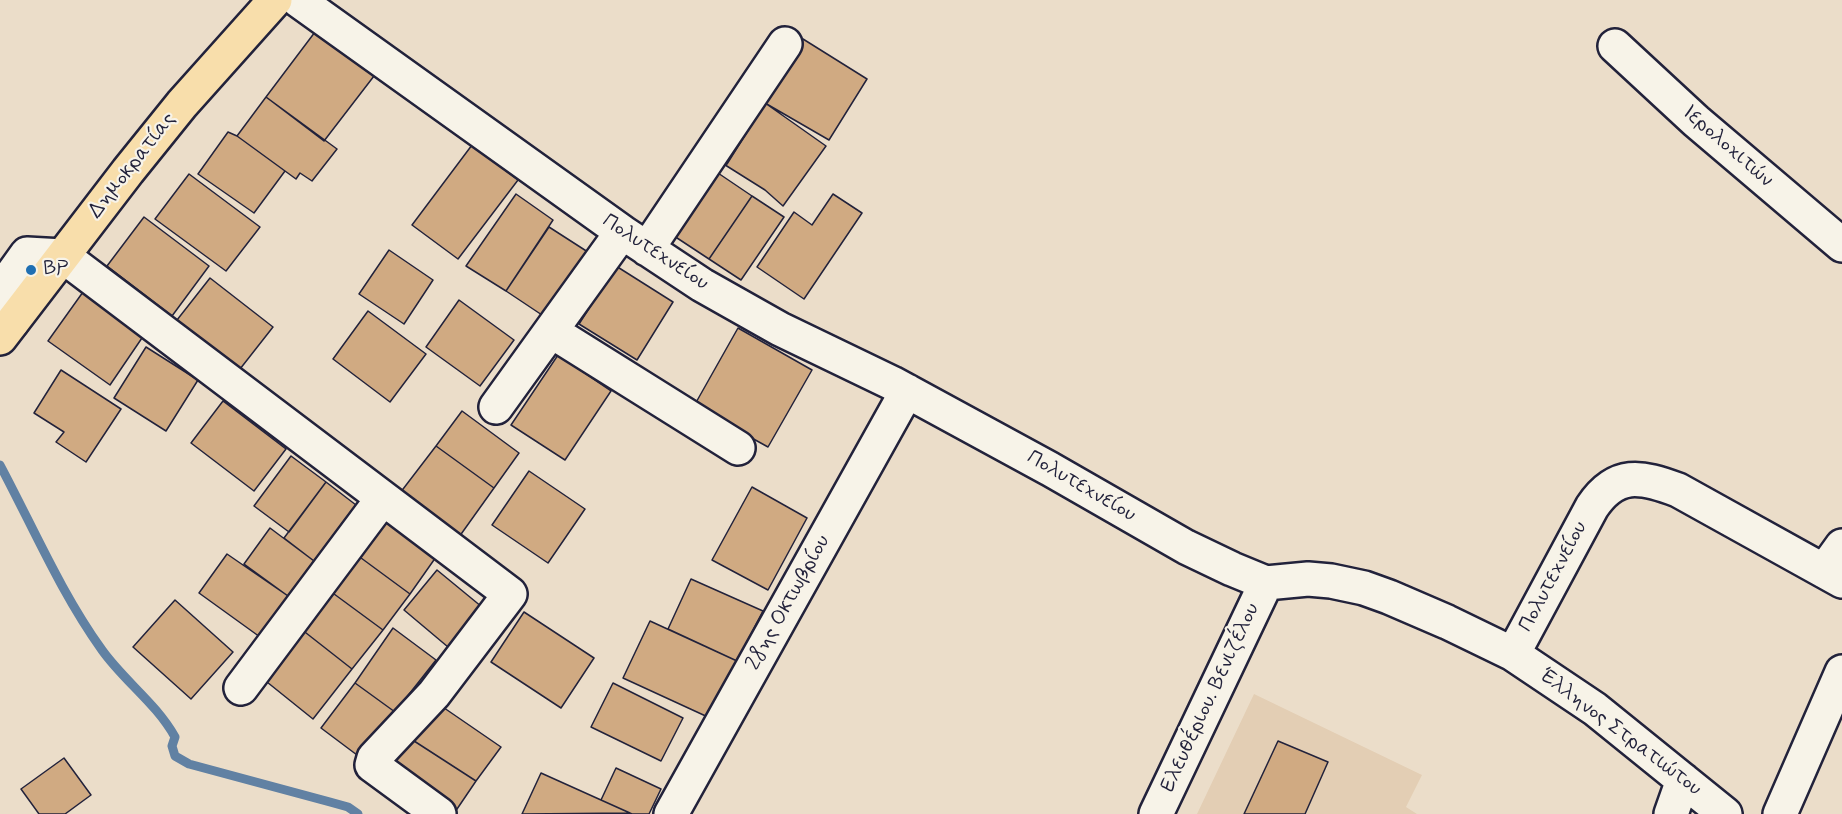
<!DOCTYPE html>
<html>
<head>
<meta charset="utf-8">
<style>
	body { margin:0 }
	canvas { display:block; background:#ebddc9 }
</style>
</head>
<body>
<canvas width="1842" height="814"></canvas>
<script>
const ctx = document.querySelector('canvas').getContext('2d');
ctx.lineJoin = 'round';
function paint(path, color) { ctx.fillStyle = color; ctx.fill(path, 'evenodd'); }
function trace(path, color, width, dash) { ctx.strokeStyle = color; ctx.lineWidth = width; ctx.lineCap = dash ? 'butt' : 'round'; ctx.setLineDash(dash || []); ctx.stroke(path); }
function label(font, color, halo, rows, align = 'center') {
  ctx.font = font + ' Mynerve,sans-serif'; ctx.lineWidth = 4.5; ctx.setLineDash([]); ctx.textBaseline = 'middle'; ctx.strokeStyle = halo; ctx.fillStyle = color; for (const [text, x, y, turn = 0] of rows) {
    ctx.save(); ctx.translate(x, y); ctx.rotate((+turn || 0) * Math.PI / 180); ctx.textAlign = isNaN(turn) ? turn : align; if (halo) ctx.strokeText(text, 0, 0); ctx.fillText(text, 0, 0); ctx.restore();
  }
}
const built = new Path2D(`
	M1254,694l168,81 -16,32 11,7h-220z`);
const stream = new Path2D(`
	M0,465c33,62 61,128 102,185 22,31 54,53 73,87l-3,9 3,10 14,8 141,38 18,5 10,7`);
const building = new Path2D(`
	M315,32l59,44 -50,65 -58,-44z
	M803,39l64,40 -38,61 -64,-37z
	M266,97l71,52 -25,32 -12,-8 -4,6 -59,-43z
	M765,103l61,43 -43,60 -18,-16 -43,-27 5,1z
	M228,132l9,4 48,35 -31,42 -56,-39z
	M472,145l46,35 -60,79 -46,-34z
	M715,171l37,25 -43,63 -38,-25z
	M189,174l71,53 -34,44 -71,-52z
	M516,194l37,26 -47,71 -40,-25z
	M833,194l29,19 -58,86 -47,-32 37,-55 18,13z
	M752,196l32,21 -43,63 -32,-21z
	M144,217l65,49 -37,50 -65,-50z
	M549,227l42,27 -43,65 -42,-28z
	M389,250l44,30 -29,44 -45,-30z
	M616,266l57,36 -36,58 -58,-36z
	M210,278l63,49 -33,42 -63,-49z
	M83,292l61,43 -34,50 -62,-44z
	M459,300l55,40 -34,46 -54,-39z
	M368,311l58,43 -36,48 -57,-43z
	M738,328l74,42 -44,77 -74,-41z
	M146,347l52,33 -32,51 -52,-33z
	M558,355l53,36 -46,69 -54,-35z
	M61,370l60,39 -35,53 -30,-20 8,-10 -30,-19z
	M223,401l63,48 -32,42 -63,-48z
	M462,411l57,42 -25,35 -58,-42z
	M436,446l58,42 -35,49 -59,-44z
	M291,456l35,26 -37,50 -35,-26z
	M529,471l56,38 -37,54 -56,-38z
	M326,482l30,23 -42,56 -30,-23z
	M752,487l55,31 -39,72 -56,-30z
	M385,518l51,39 -26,37 -53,-39z
	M270,528l44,33 -26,35 -44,-32z
	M227,554l61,42 -28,41 -61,-44z
	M357,555l53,39 -27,36 -53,-39z
	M437,570l45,37 -34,40 -44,-37z
	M691,579l72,32 -26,50 -69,-32z
	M330,591l53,39 -31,39 -51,-40z
	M175,600l58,52 -42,47 -58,-52z
	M524,612l70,46 -33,50 -70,-46z
	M650,621l87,40 -27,57 -87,-40z
	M393,628l43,32 -41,52 -40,-29z
	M301,629l51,40 -39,50 -51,-41z
	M355,683l40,29 -34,46 -40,-30z
	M613,683l70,35 -22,43 -70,-34z
	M434,701l67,46 -25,34 -65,-42z
	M411,739l65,42 -21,31 -65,-42z
	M1278,741l50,21 -23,52h-61z
	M64,758l27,37 -26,19h-26l-18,-25z
	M616,768l45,21 -12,25h-17l-31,-14z
	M541,773l60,27 29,13 -108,1z`);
const minor = new Path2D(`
	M298,0l324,232 80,53 78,44 112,54 158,86 136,78 46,22 34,14 42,-4 23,2 33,7 25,9 58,25 66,32 82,55 130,105
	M1615,46l81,75 146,124
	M647,249l138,-205
	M12,322l-8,-36 23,-32 36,2 447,338 -76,100 -60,64 -2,7 67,49
	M551,331l187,117
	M496,407l126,-175
	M1824,571l18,-25
	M1513,654l79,-147c24,-36 49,-31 86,-17l164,91
	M241,688l142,-190
	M671,814l236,-423
	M1156,814l110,-231
	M1671,814l12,-34
	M1780,814l62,-142`);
const major = new Path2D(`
	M0,338l128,-167 54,-67 93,-104`);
const markers = [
	[31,270,6,"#1f6fb2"]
];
const streetNames = [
	["Ιερολοχιτών",1727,147,41],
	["Δημοκρατίας",133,166,-52],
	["Πολυτεχνείου",655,253,33],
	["Πολυτεχνείου",1081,487,30],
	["Πολυτεχνείου",1554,577,-62],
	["28ης Οκτωβρίου",789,603,-61],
	["Ελευθέριου. Βενιζέλου",1211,698,-65],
	["Έλληνος Στρατιώτου",1620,733,37]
];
const poiNames = [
	["BP",43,270]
];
paint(built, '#e3ceb4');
trace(stream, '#6181a3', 9);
paint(building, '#d0aa82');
trace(building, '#22223b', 1.5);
trace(minor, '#22223b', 38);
trace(major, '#22223b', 38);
trace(minor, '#f7f3e8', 33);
trace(major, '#f8deab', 33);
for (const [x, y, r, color] of markers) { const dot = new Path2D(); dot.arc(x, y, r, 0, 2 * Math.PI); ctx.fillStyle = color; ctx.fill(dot); trace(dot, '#f7f3e8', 2); }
label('21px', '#22223b', '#f7f3e8', streetNames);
label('21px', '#22223b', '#f7f3e8', poiNames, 'left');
</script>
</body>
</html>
